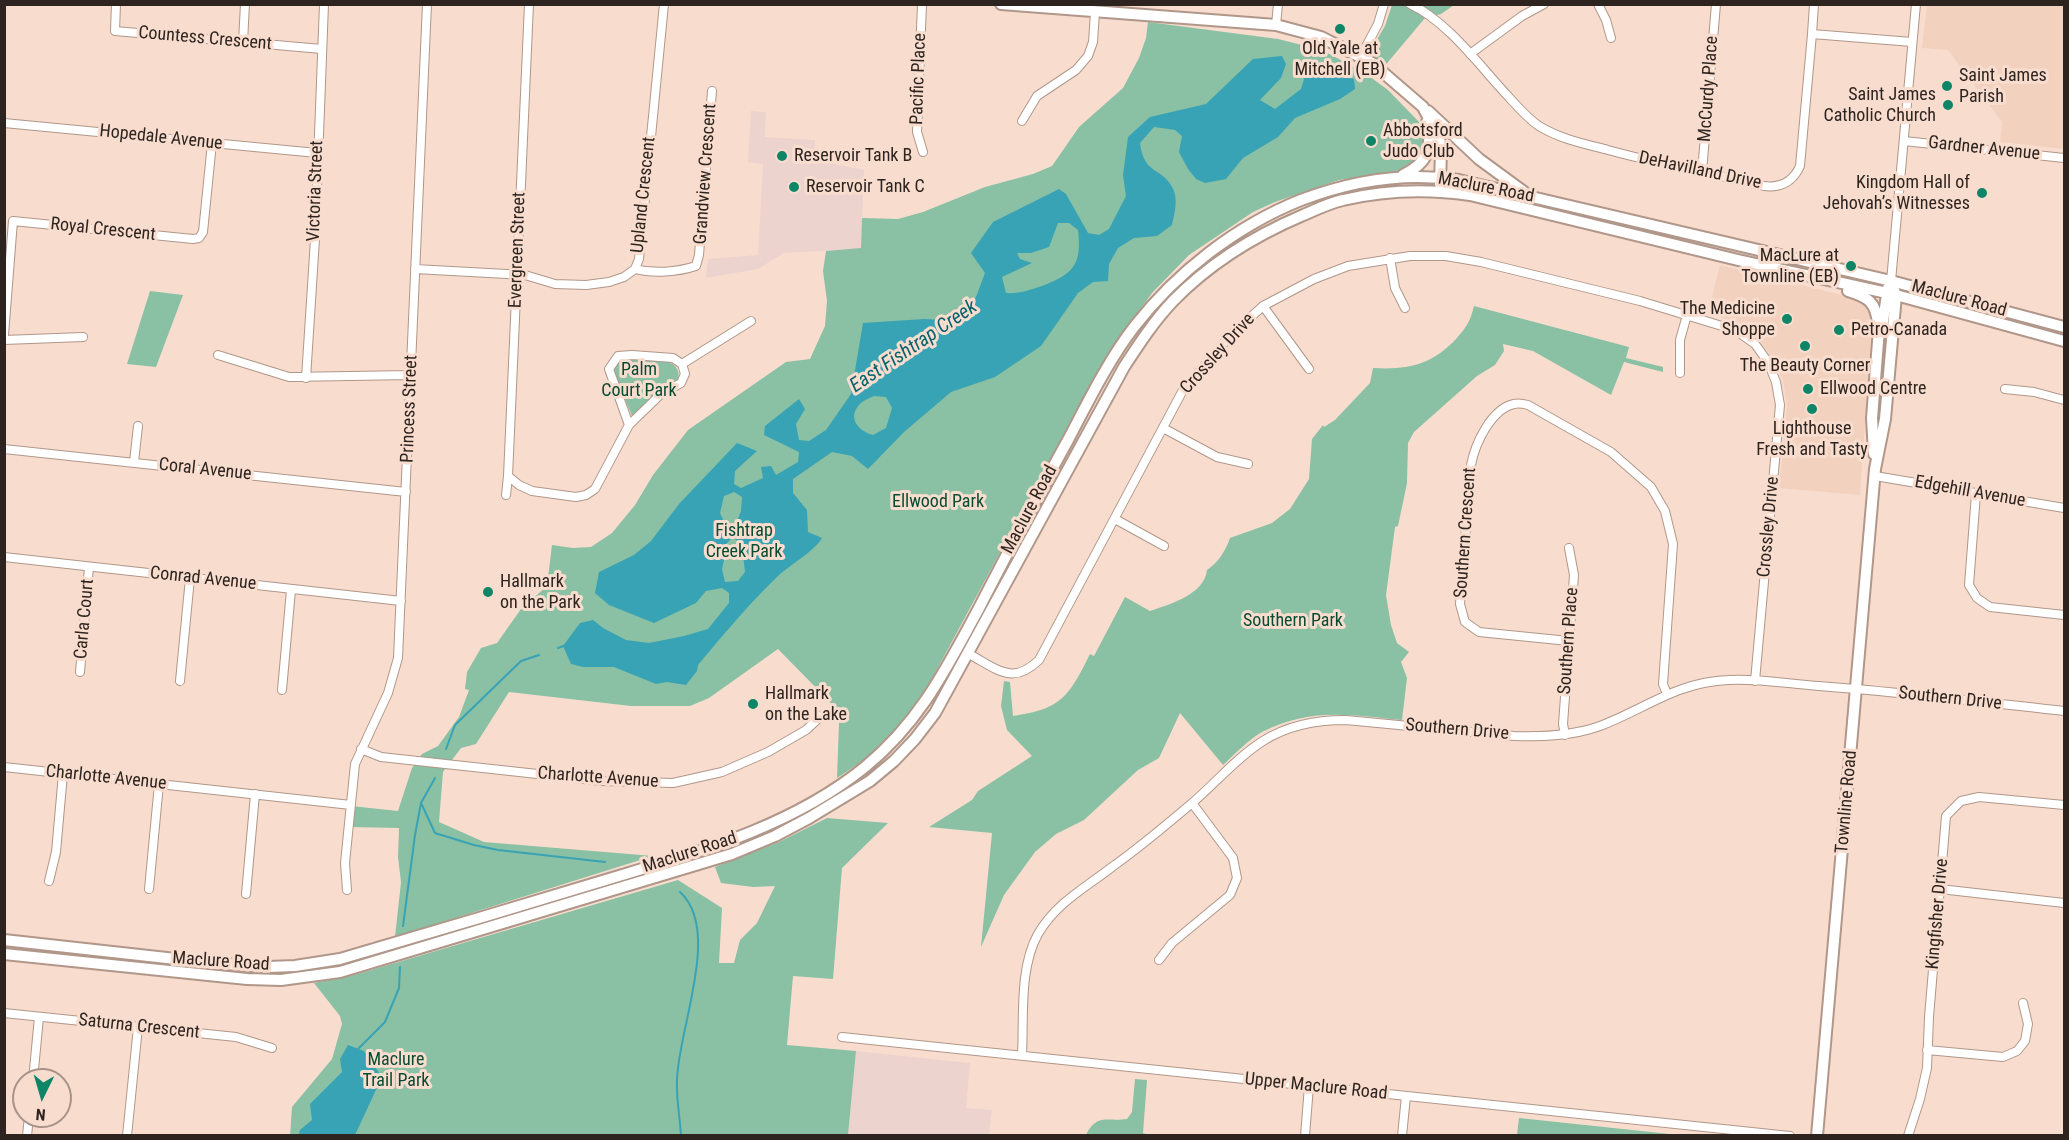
<!DOCTYPE html>
<html>
<head>
<meta charset="utf-8">
<style>
	body { margin:0 }
	#map { position:relative; width:2069px; height:1140px; overflow:hidden; background:#f8ddcf; font-family:"Roboto Condensed",sans-serif }
	canvas { display:block }
	.frame { position:absolute; inset:0; border:6px solid #2e241f; pointer-events:none }
	.north { position:absolute; left:12px; top:1068px; width:60px; height:60px; box-sizing:border-box; background:#f8ddcf; border:2px solid #a79389; border-radius:50%; rotate:185deg; font-size:16px; font-weight:700; line-height:24px; text-align:center; color:#2e241f }
	.north::after { content:''; display:block; margin:auto; width:21px; height:27px; background:#0e8566; clip-path:polygon(50% 0,100% 100%,50% 72%,0 100%) }
</style>
</head>
<body>
<div id="map">
<canvas width="2069" height="1140"></canvas>
<div class="frame"></div>
<div class="north">N</div>
</div>
<script>
const ctx = document.querySelector('canvas').getContext('2d');
ctx.lineJoin = 'round';
function paint(path, color) { ctx.fillStyle = color; ctx.fill(path, 'evenodd'); }
function trace(path, color, width, dash) { ctx.strokeStyle = color; ctx.lineWidth = width; ctx.lineCap = dash ? 'butt' : 'round'; ctx.setLineDash(dash || []); ctx.stroke(path); }
function label(font, color, halo, rows, align = 'center') {
  ctx.font = font + ' "Roboto Condensed",sans-serif'; ctx.lineWidth = 6; ctx.setLineDash([]); ctx.textBaseline = 'middle'; ctx.strokeStyle = halo; ctx.fillStyle = color; for (const [text, x, y, turn = 0] of rows) {
    ctx.save(); ctx.translate(x, y); ctx.rotate((+turn || 0) * Math.PI / 180); ctx.textAlign = isNaN(turn) ? turn : align; if (halo) ctx.strokeText(text, 0, 0); ctx.fillText(text, 0, 0); ctx.restore();
  }
}
const built = new Path2D(`
	M1927,5h137v144l-64,-7 2,-20 -54,-72 -26,-2z
	M1720,265l138,34 11,10 3,15 -12,171 -81,-7 8,-82 -4,-25 -9,-22 -16,-20 -24,-17 -26,-9z`);
const industrial = new Path2D(`
	M751,111l15,1 -1,25 50,3v20l49,10 -3,79 -77,4 -26,16 -52,9 2,-19 50,-4 5,-91 -15,-2z
	M856,1051l114,12 -4,45 26,2 -3,25h-141z`);
const green = new Path2D(`
	M1392,5h62l-13,9 -16,4 -42,50 -16,-12 18,-30z
	M1148,22l130,17 44,11 43,23 23,17 34,35 3,15 -5,14 -6,9 -15,8 -60,9 -64,22 -22,10 -64,43 -37,38 -37,51 -40,69 1,4 -11,15 -144,267c-11,16 -23,31 -37,45 -14,13 -31,23 -47,34l2,-56 -9,-20 -52,-53 -69,49 -19,8h-59l-122,-14 -33,52 -15,4 -18,24 -4,50 45,20 169,14 -258,81 6,-55 -3,-25 1,-29 -49,-1 1,-21 47,5 14,-43 10,-14 16,-8 21,-29 10,-27 -4,-1 2,-17 14,-24 16,-5 24,-34 26,-23 5,-41 21,3 18,-1 21,-14 23,-28 18,-30 35,-45 98,-68 24,-3 15,-33 2,-25 -4,-30 3,-20 35,-3 1,-30 36,1 25,-7 62,-25 48,-13 19,-8 27,-39 44,-39 16,-30 7,-20z
	M150,291l33,4 -27,72 -29,-3z
	M1474,306l155,41 -3,11 37,9v5l-39,-10 -13,33 -78,-44 -30,-7 1,7 -9,14 -18,11 -63,56 -6,11 -1,40 -9,43 -3,1 -9,68 5,30 6,18 12,9 -8,10 6,16 -5,42c-52,-5 -91,-13 -140,12 -14,8 -27,22 -39,33l-43,-52 -21,45 -21,12 -54,50 -28,14 -21,18 -31,43 -23,52 11,-114 -63,-6 43,-27 6,-9 54,-35 -25,-26 -6,-24 3,-25 6,1 3,34c49,-7 56,-20 77,-62l4,2 31,-59 25,14c20,-7 54,-16 57,-41 11,-7 19,-20 23,-32l42,-15 18,-14 19,-30 3,-40 11,-14 1,2 11,-7 35,-37 3,-15c35,2 59,-3 84,-30 10,-12 13,-16 17,-32z
	M632,357c16,2 52,-1 46,23l-20,11 -26,25 -20,-48 8,-9z
	M827,818l61,5 -46,45 -9,111 -40,-3 -6,69 69,6 -8,84 -558,1 2,-29 40,-48 10,-35 -2,-8 -26,-33 40,-8 324,-95 44,28 -3,55h15l6,-23 17,-17 18,-37 -22,1 -32,-4 -6,-16 64,-25z
	M1135,1079l12,1 -4,53 5,2h-62c11,-22 21,-13 41,-16l5,-7z
	M1519,1118l151,16v1h-153z`);
const water = new Path2D(`
	M1282,56l4,8 -5,14 -21,22 15,9 26,-20 6,-20 11,-4 18,10 18,4 1,10 -15,10 -45,19 -17,19 -35,21 -17,21 -21,4 -9,-4 -8,-10 -9,-17 3,-16 -7,-6 -21,-3 -14,16c4,34 24,23 34,48 4,11 0,24 -2,34l-15,11 -23,2 -16,10 -9,16 -1,17 -15,1 -15,11 -37,53 -46,31 -44,15 -47,40 -36,37 -16,-13 -20,-4 -39,27v14l14,17 1,22 14,6c-8,14 -33,27 -46,40 -28,27 -53,57 -78,87l-1,6 -11,14 -19,-3 -11,2 -42,-17h-31l-12,-3 -8,-18 17,-23 13,-3 10,8 23,12 23,3 35,-7 24,-7 21,-26v-10l-7,-5 -16,3 -10,12 -42,20 -45,-18 -14,-12 4,-21 35,-17 17,-14 28,-37 58,-61 20,8 -22,20 -1,13 7,4 22,-10 -2,-11 10,-1 5,9 22,-13 1,-10 -35,-17 1,-9 34,-27 6,10 -9,15 3,16 10,1 17,-11 25,-36 12,-71 61,-4 24,1 18,-9 10,-14 9,-24 -14,-20 22,-31 66,-33 7,5 22,39 11,2 10,-6 17,-33 -3,-21 5,-38 22,-20 56,-13 47,-45zM1058,223h11l9,7c4,34 -4,44 -36,56 -13,4 -22,8 -36,7l-4,-16 30,-14 -12,-4 -3,-6h14l18,-6zM874,396l12,1 6,11 -6,20 -13,7c-15,-4 -27,-18 -12,-32 3,-3 9,-5 13,-7zM734,492l8,5 -1,14 -5,13h-11l-5,-11 4,-17zM733,537l9,8 3,27 -7,9 -13,1 -3,-13 3,-13 -5,-6z
	M348,1045l16,6 18,26 -27,58h-56l1,-5 12,-10 -2,-16 32,-32 -2,-13z`);
const stream = new Path2D(`
	M558,648l8,-3
	M446,749l9,-24 66,-64 18,-6
	M421,803l14,30 39,12 24,5 107,12
	M680,892c42,38 -2,137 -3,188 -1,18 3,37 4,56
	M403,926l12,-91 6,-32 14,-25
	M357,1052l1,-3 27,-27 14,-34 1,-21`);
const street = new Path2D(`
	M116,4l-1,27 207,18
	M922,4l-5,128 6,20
	M1410,4c37,17 69,61 96,90 10,11 21,24 33,32 21,13 46,18 69,24 51,14 104,24 156,36 16,2 29,-4 36,-20l12,-132 100,8
	M1598,4l8,16 5,18
	M1276,25l2,-21
	M1812,34l2,-30
	M243,42l2,-38
	M1470,54l52,-38 22,-12
	M1361,56l17,-32 6,-20
	M1022,121l15,-25 39,-26 12,-14 5,-14 2,-30
	M4,123l313,30
	M1904,141l160,17
	M1702,172l14,-168
	M1390,258l5,30 10,20
	M415,269l110,6 30,9 31,1 23,-3 15,-5 11,-8 4,-10 25,-255
	M635,269c19,5 42,3 61,-3l3,-11 13,-164
	M1891,281l25,-277
	M1263,306l46,63
	M4,335l9,-114 180,18 6,-1 4,-6 9,-89
	M4,340l79,-3
	M218,355l71,22 122,-2
	M682,364l69,-43
	M1680,373v-33l7,-25
	M306,378l9,-139 9,-235
	M2005,389l29,3 30,8
	M1163,428l54,29 31,7
	M4,449l402,43
	M134,462l4,-36
	M508,476l11,9 13,6 44,6 10,-2 9,-6 34,-64 31,-30 21,-12 4,-9 -3,-10 -9,-6 -41,-3 -14,1 -9,13 20,56
	M1875,476l189,32
	M1976,494l-7,91 8,13 13,9 74,8
	M506,495l2,-19 21,-472
	M1115,519l49,27
	M4,557l397,44
	M1569,641l-90,-9 -14,-10 -5,-18 11,-139c4,-21 20,-56 43,-61 4,-1 10,0 14,1l83,47 40,35 14,24 8,33 -10,140 4,10
	M969,654c28,15 43,32 70,6l144,-270 48,-55 32,-29 51,-27 34,-13 62,-10h36l35,6 159,39 95,29 20,14 13,18 8,20 4,23 -25,276
	M80,672l9,-105
	M180,681l10,-103
	M282,690l9,-100
	M1565,735l-2,-11 11,-149 -5,-27
	M361,749l20,8 221,24 71,2 49,-11 46,-20 38,-22 15,-14
	M4,767l347,38
	M49,881l7,-29 7,-78
	M149,889l10,-105
	M1940,889l124,14
	M347,890l-2,-27 10,-99 33,-71 10,-35 29,-654
	M246,894l9,-100
	M1159,960l13,-17 58,-48 7,-17 -4,-20 -41,-55
	M4,1013l232,24 36,11
	M842,1037l948,99
	M1927,1050l76,7 14,-6 8,-10 3,-17 -5,-21
	M1022,1055c2,-38 -3,-87 16,-121 18,-31 47,-46 74,-67 27,-19 53,-41 79,-63 24,-20 45,-46 72,-63 25,-16 53,-21 83,-21l168,16c29,1 58,0 86,-10 45,-17 77,-44 128,-46 29,-2 61,4 91,6 82,6 164,16 245,25
	M33,1080l6,-63
	M27,1136l2,-20
	M127,1136l11,-109
	M1305,1136l4,-50
	M1402,1136l4,-40
	M1908,1136l12,-37 7,-31 2,-51 17,-201 15,-15 18,-4 85,8`);
const secondary = new Path2D(`
	M1001,4l275,21 45,12 51,26 51,44 16,31 2,12 -1,34
	M1428,111l51,48 45,33
	M1403,175c25,-12 30,-27 24,-53
	M1848,291c20,6 28,11 30,33
	M1874,454l-2,-36 7,-89 4,-8 5,-33
	M4,940l208,23 56,4 27,-1 45,-7c86,-25 173,-51 259,-77 92,-28 190,-53 266,-115 55,-45 81,-98 114,-159 29,-56 58,-112 89,-168 20,-38 40,-79 66,-113 43,-55 102,-101 167,-127 50,-19 105,-28 158,-20l432,101 173,46
	M4,954l243,25 34,1 59,-8 392,-118 43,-18 34,-18 61,-37 24,-20 21,-22 20,-26 189,-346c15,-23 30,-46 49,-66 37,-38 79,-64 128,-85 14,-6 28,-13 42,-16 42,-10 85,-11 127,-5l268,65 158,35 168,46
	M1817,1136l58,-667 10,-50 11,-124 -2,-5`);
const markers = [
	[1340,29,6,"#0e8566"],
	[1947,86,6,"#0e8566"],
	[1948,105,6,"#0e8566"],
	[1371,141,6,"#0e8566"],
	[782,156,6,"#0e8566"],
	[794,187,6,"#0e8566"],
	[1982,193,6,"#0e8566"],
	[1851,266,6,"#0e8566"],
	[1787,319,6,"#0e8566"],
	[1839,330,6,"#0e8566"],
	[1805,346,6,"#0e8566"],
	[1808,389,6,"#0e8566"],
	[1812,409,6,"#0e8566"],
	[488,592,6,"#0e8566"],
	[753,704,6,"#0e8566"]
];
const streetNames = [
	["Countess Crescent",205,39,5],
	["Pacific Place",919,79,-88],
	["McCurdy Place",1709,89,-86],
	["Hopedale Avenue",161,138,6],
	["Gardner Avenue",1984,149,6],
	["DeHavilland Drive",1700,171,12],
	["Grandview Crescent",706,174,-86],
	["Maclure Road",1486,188,11],
	["Victoria Street",316,191,-88],
	["Upland Crescent",644,195,-84],
	["Royal Crescent",103,230,6],
	["Evergreen Street",518,250,-88],
	["Maclure Road",1959,299,15],
	["Crossley Drive",1218,354,-48],
	["Princess Street",410,409,-88],
	["Coral Avenue",205,470,6],
	["Edgehill Avenue",1970,492,10],
	["Maclure Road",1030,510,-62],
	["Crossley Drive",1769,527,-85],
	["Southern Crescent",1466,533,-86],
	["Conrad Avenue",203,579,6],
	["Carla Court",85,619,-85],
	["Southern Place",1569,641,-86],
	["Southern Drive",1950,699,6],
	["Southern Drive",1457,730,5],
	["Charlotte Avenue",106,778,6],
	["Charlotte Avenue",598,778,4],
	["Townline Road",1847,802,-85],
	["Maclure Road",690,853,-18],
	["Kingfisher Drive",1938,914,-85],
	["Maclure Road",221,962,4],
	["Saturna Crescent",139,1027,6],
	["Upper Maclure Road",1316,1087,6]
];
const poiNames = [
	["Old Yale at",1340,49,"center"],
	["Mitchell (EB)",1340,70,"center"],
	["Saint James",1959,76],
	["Parish",1959,97],
	["Saint James",1936,95,"right"],
	["Catholic Church",1936,116,"right"],
	["Abbotsford",1383,131],
	["Judo Club",1383,152],
	["Reservoir Tank B",794,156],
	["Kingdom Hall of",1970,183,"right"],
	["Jehovah’s Witnesses",1970,204,"right"],
	["Reservoir Tank C",806,187],
	["MacLure at",1839,256,"right"],
	["Townline (EB)",1839,277,"right"],
	["The Medicine",1775,309,"right"],
	["Shoppe",1775,330,"right"],
	["Petro-Canada",1851,330],
	["The Beauty Corner",1805,366,"center"],
	["Ellwood Centre",1820,389],
	["Lighthouse",1812,429,"center"],
	["Fresh and Tasty",1812,450,"center"],
	["Hallmark",500,582],
	["on the Park",500,603],
	["Hallmark",765,694],
	["on the Lake",765,715]
];
const parkNames = [
	["Palm",639,370],
	["Court Park",639,391],
	["Ellwood Park",938,502],
	["Fishtrap",744,531],
	["Creek Park",744,552],
	["Southern Park",1293,621],
	["Maclure",396,1060],
	["Trail Park",396,1081]
];
const waterNames = [
	["East Fishtrap Creek",914,347,-34]
];
paint(built, '#f3d1bf');
paint(industrial, '#edd3ce');
paint(green, '#8ac0a4');
paint(water, '#38a3b4');
trace(stream, '#38a3b4', 2);
trace(street, '#b09789', 10);
trace(secondary, '#b09789', 14);
trace(street, '#fff', 8);
trace(secondary, '#fff', 10);
for (const [x, y, r, color] of markers) { const dot = new Path2D(); dot.arc(x, y, r, 0, 2 * Math.PI); ctx.fillStyle = color; ctx.fill(dot); trace(dot, '#f8ddcf', 2); }
label('18px', '#2e241f', '#f8ddcf', streetNames);
label('18px', '#2e241f', '#f8ddcf', poiNames, 'left');
label('18px', '#074b32', '#f8ddcf', parkNames);
label('italic 20px', '#05616d', '#f8ddcf', waterNames);
</script>
</body>
</html>
